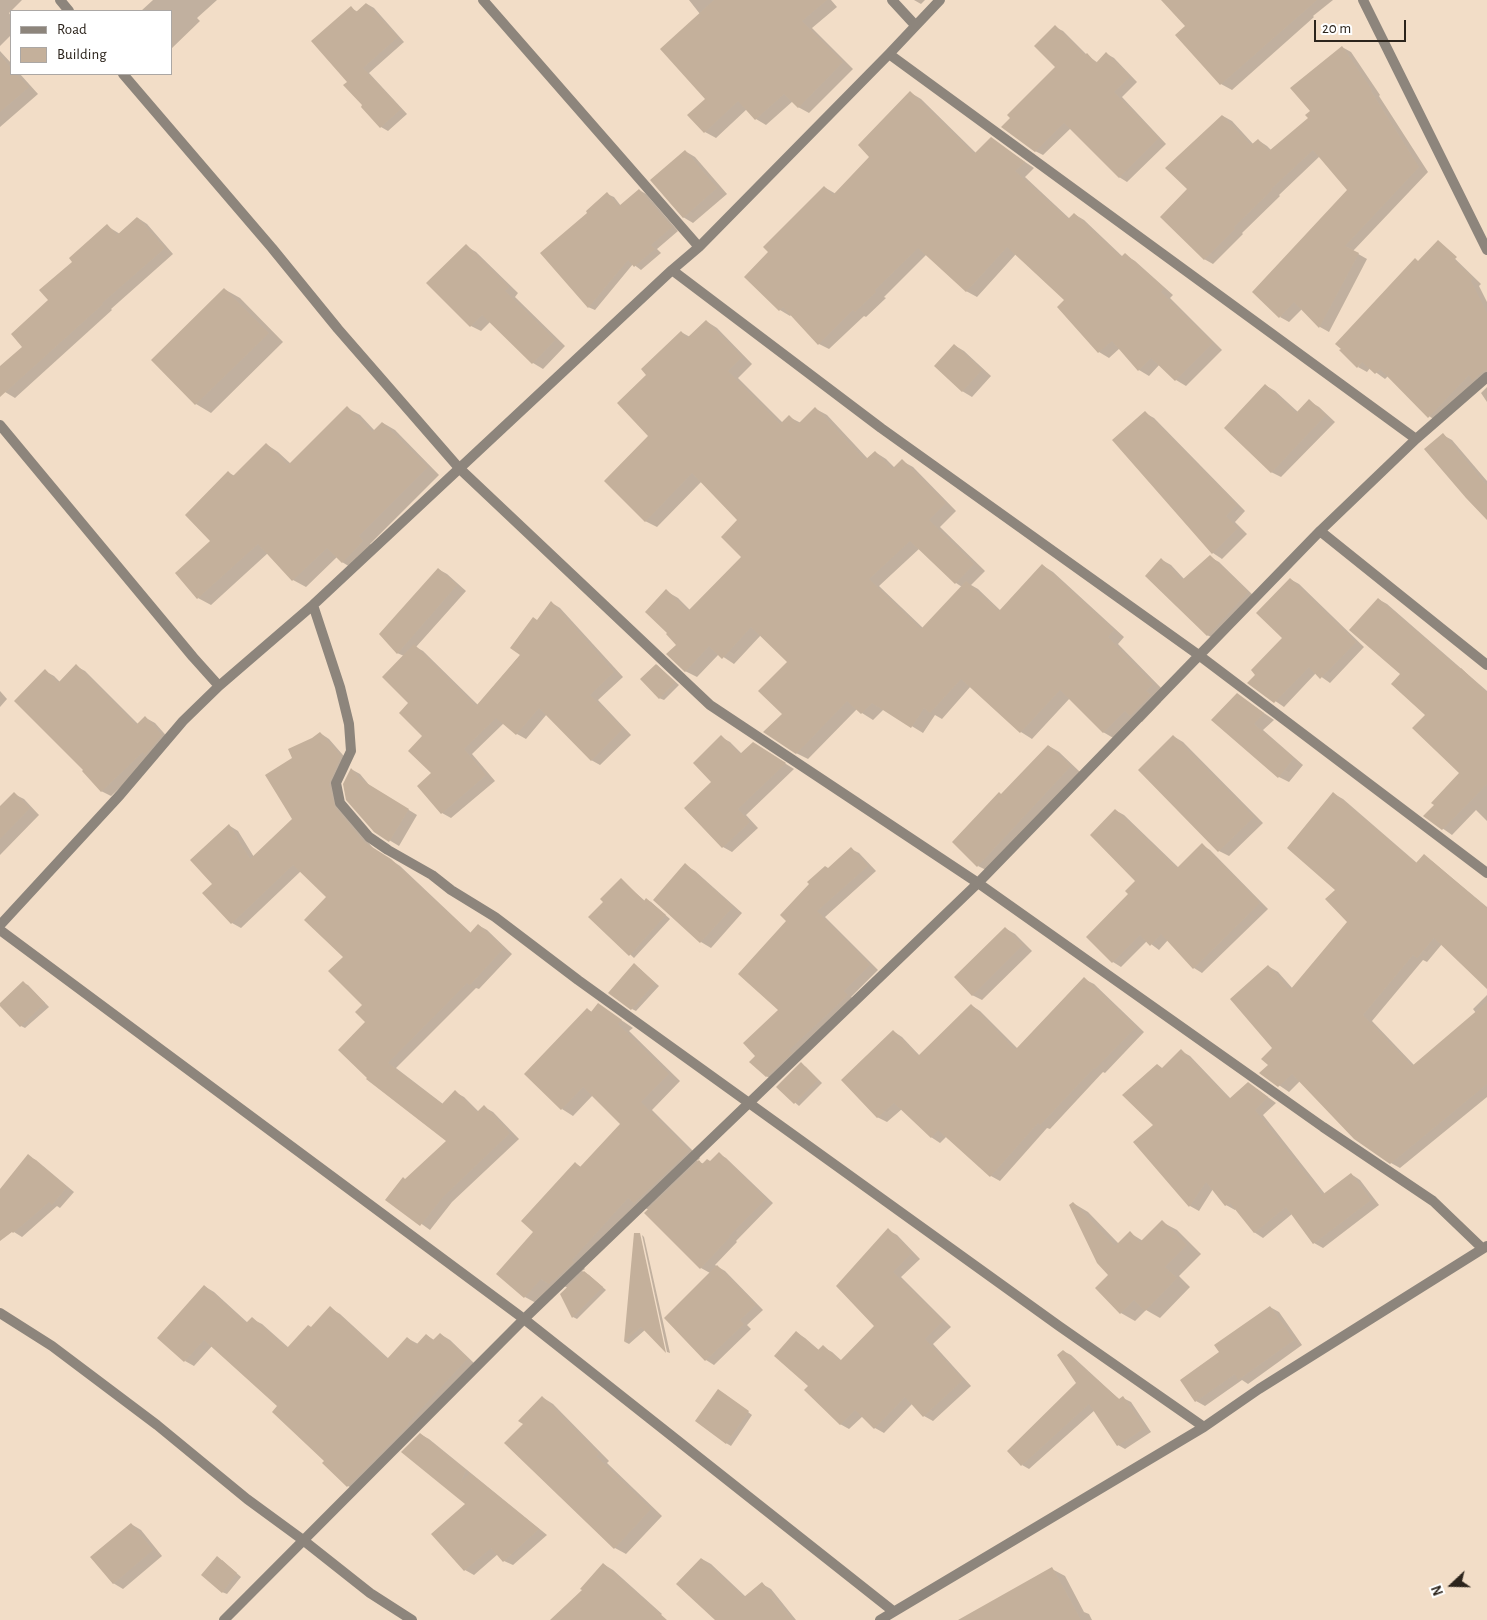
<!DOCTYPE html>
<html>
<head>
<meta charset="utf-8">
<style>
	body { margin:0 }
	#map { position:relative; width:1487px; height:1620px; overflow:hidden; background:#f2ddc7; font-family:"Alegreya Sans",sans-serif }
	canvas { display:block }
	.legend { position:absolute; left:10px; top:10px; width:162px; height:65px; box-sizing:border-box; background:#fff; border:1px solid #aba7a4; margin:0; padding:6px 9px; list-style:none; font-size:15px; color:#2c241c }
	.legend li { display:flex; align-items:center; gap:10px; height:25px }
	.legend b { width:25px; border:1px solid #aba7a4 }
	.north { position:absolute; left:1427px; top:1560px; width:50px; height:50px; -webkit-text-stroke:4px #fff; paint-order:stroke; rotate:249deg; font-size:14px; font-weight:700; line-height:20px; text-align:center; color:#2c241c }
	.north::after { content:''; display:block; margin:auto; width:18px; height:22px; background:#2c241c; clip-path:polygon(50% 0,100% 100%,50% 72%,0 100%) }
	.scale { position:absolute; left:1314px; top:20px; width:92px; height:22px; box-sizing:border-box; border:2px solid #2c241c; border-top:0; padding-left:6px; font-size:15px; line-height:18px; white-space:nowrap; color:#2c241c; -webkit-text-stroke:4px #fff; paint-order:stroke }
</style>
</head>
<body>
<div id="map">
<canvas width="1487" height="1620"></canvas>
<ul class="legend">
<li><b style="height:6px;background:#8d857c"></b>Road</li>
<li><b style="height:14px;background:#c4b09b"></b>Building</li>
</ul>
<div class="north">N</div>
<div class="scale">20 m</div>
</div>
<script>
const ctx = document.querySelector('canvas').getContext('2d');
ctx.lineJoin = 'round';
function paint(path, color) { ctx.fillStyle = color; ctx.fill(path, 'evenodd'); }
function trace(path, color, width, dash) { ctx.strokeStyle = color; ctx.lineWidth = width; ctx.lineCap = dash ? 'butt' : 'round'; ctx.setLineDash(dash || []); ctx.stroke(path); }
const shadow = new Path2D(`
	M0,0h22l-13,13 2,3v19l-11,11z
	M153,0h64l-20,18 3,3 -29,28v-38h-30z
	M689,0h142l6,7 -25,21 41,41 -44,44 -11,-6 -5,-6 -27,24 -10,-6 -9,-10 -31,29 -11,-6 1,-33 -6,-85z
	M914,0h11l-4,4z
	M1163,0h170l-20,16 1,1 -82,73 -11,-6 -44,-49 10,-9z
	M367,4l7,4 30,34 -35,31 38,41 -19,17 -7,-4 -18,-20 1,-2 -15,-23 2,-74 7,4z
	M1055,27l8,4 24,24 11,8 9,-9 7,4 23,24 -15,15 44,47 -39,38 -8,-5 -48,-49 -28,27 -8,-4 21,-83z
	M1342,47l9,5 29,43 -1,1 49,76 -75,79 14,8 -38,73 -9,-5 -18,-18 -13,13 -9,-5 69,-127 -29,-34 -41,39 1,1 -38,37 1,1 -30,30 -9,-5 -15,-70 34,-73 9,5 22,24 4,-5 9,6 4,4 39,-32 2,-7z
	M0,51l11,12v11h9l18,20 -38,33z
	M911,93l10,6 55,54 15,-14 43,29 -9,9 45,42 4,-5 10,6 39,37 2,-2 10,6 38,34 -3,3 52,52 -36,36 -10,-6 -16,-16 -11,12 -10,-6 -19,-22 -11,10 -10,-6 -33,-52 -50,-46 -39,43 -11,-6 -39,-37 -43,43 2,1 -20,19 -2,-1 -35,33 -10,-5 -27,-30 -2,2 -10,-6 -34,-33 24,-25 54,-65 12,7 35,-38z
	M685,151l10,6 32,37 -34,29 -10,-6z
	M639,190l7,4 32,37 -21,18 4,4 -20,17 -8,-6 -38,46 -7,-3 1,-94 18,-19 7,3 7,9z
	M138,218l9,6 26,30 -62,55 1,1 -97,88 -10,-6 -5,-5v-20l24,-20 50,-85 33,-36 13,8z
	M466,246l10,6 42,41 -3,4 50,49 -22,23 -10,-6 -42,-42 -10,10 -10,-5z
	M1445,249l36,35 -2,2 8,16v79l-49,41 -9,-6 -41,-40 -3,3 -15,-11 -3,4 -9,-5 61,-105z
	M224,289l16,9 43,44 -72,71 -15,-9 -43,-44z
	M706,321l11,7 35,36 -14,14 45,45 6,-6 12,6 15,-14 11,6 41,44 7,-7 11,7 9,9 7,-7 11,6 43,44 -16,16 45,44 -14,14 7,4 23,22 41,-46 11,7 71,65 -6,7 46,47 -7,7 4,4 -19,20 -6,-4 -21,21 -12,-7 -33,-34 -38,41 -11,-7 -50,-46 -29,33 -7,-4 -12,18 -39,-24 -11,11 -11,-7 -5,-4 -49,50 -12,-6 -12,-39 4,-52 -27,-27 -27,29 -15,-10 -22,23 -12,-6 -19,-80 12,7 12,12 53,-53 -4,-37 -37,-39 -45,46 -12,-6 5,-85 -2,-61 33,-43 9,5zM920,548l36,35 6,4 -39,41 -44,-42z
	M954,345l10,6 27,25 -19,21 -10,-6z
	M1265,385l10,6 23,21 11,-11 10,6 16,15 -54,55 -10,-5z
	M1487,387v15l-6,-9z
	M347,408l13,7 15,16 8,-8 12,7 44,45 -69,69 5,5 -20,21 -13,-8 -5,-5 -31,30 -13,-7 -25,-27 -57,52 -13,-7 31,-125 6,3 31,-32 12,8 13,12z
	M1145,413l9,5 91,93 -10,11 12,12 -25,25 -9,-6z
	M1443,435l9,5 35,41v37z
	M1210,557l9,5 37,36 -39,42 -10,-5 -45,-75 9,5 14,15z
	M438,569l9,5 19,17 -50,56 7,4 55,54 43,-51 17,-32 14,-19 8,5 63,69 -25,23 33,35 -31,30 -9,-5 -44,-46 -21,25 -9,-5 -13,-11 -32,31 23,27 -44,37 -9,-5 -18,-77 -14,-33 -6,-47 -7,-3z
	M1290,579l9,5 65,63 -34,36 -14,-10 -32,34 -35,-24 35,-45z
	M1378,599l9,5 100,87v130l-11,-11 -24,25 -27,-19 10,-11 26,-32 -59,-99z
	M657,665l22,20 -15,15 -5,-2z
	M76,666l9,5 53,53 8,-6 9,5 16,18 -60,55 -10,-5 -56,-120 9,5 6,6z
	M0,691l7,8 -7,8z
	M1238,695l36,25 -11,10 40,35 -14,17 -10,-5z
	M320,733l9,6 20,23 -11,27 6,25 29,34 27,18 71,67 7,-8 9,5 25,24 -33,35 -3,-1 -80,80 47,36 12,-12 9,5 15,15 5,-5 9,5 26,27 -67,63 -22,28 -43,-31 61,-58 -80,-62 -1,-57 -3,-17 -19,-48 -17,-60 -27,-26 -60,57 -9,-5 -28,-30 9,-9 17,-58 8,5 16,26 39,-38 1,-61z
	M1173,736l10,6 80,81 -34,33 -10,-5z
	M721,737l9,5 12,12 20,-5 32,20 -48,46 12,13 -26,24 -9,-5 -37,-39 27,-26z
	M1049,746l10,6 21,20 -92,99 -10,-5 24,-71z
	M351,769l9,5 10,12 47,29 -18,31 -25,-15z
	M14,794l10,5 15,16 -39,40v-47z
	M1334,794l9,5 74,64 7,-7 9,6 54,45v80l-45,-43 -15,18 -4,-2 -51,61 42,44 62,-52 -3,-4 14,-14v102l-87,71 -9,-5 -91,-82 -11,11 -28,-19 8,-7 5,-18 -6,-82 10,6 15,17 56,-67 -12,-32z
	M1115,810l9,5 55,53 23,-23 8,5 58,59 -66,64 -8,-5 -26,-28 -9,10 -12,-9 -26,26 -8,-5 -25,-25 41,-43 8,-13z
	M851,849l8,4 17,18 -51,46 53,53 -27,27 4,3 -80,81 -9,-5 -9,-20 23,-46 8,-89 41,-52z
	M685,865l10,6 47,42 -31,35 -10,-6z
	M621,880l24,21 2,-1 4,2 19,17 -36,39 -44,-41 15,-15z
	M1005,928l10,6 17,17 -50,49 -10,-5z
	M639,968l20,18 -23,25 -4,-2z
	M1084,979l10,5 50,48 -39,41 -2,-1 -53,57 -3,-1 -47,53 -9,-5 -44,-40 -7,7 -9,-6 -29,-28 -15,13 -10,-5 16,-86 9,6 18,19 51,-51 9,6 38,38z
	M23,983l5,2 21,22 -24,21 -4,-2z
	M599,1005l34,23 -4,3 51,50 -28,29 48,48 -3,3 7,3 6,-2 9,-8 7,4 47,45 -37,38 1,1 -22,23 10,6 38,39 -16,15 4,4 -37,36 -8,-5 -40,-42 44,-45 -9,-5 -52,-58 -10,-5 -56,62 2,2 -3,2 7,4 17,15 -29,29 -4,-2 -5,-29 -4,-2 -28,17 -11,-6 10,-66 40,-68 6,4 41,-43 -29,-29 -20,21 -11,-7 25,-100 5,3z
	M1181,1051l9,5 41,43 26,-10 19,14 -13,12 62,79 26,-20 9,6 19,25 -56,43 -9,-5 -22,-29 -29,24 -9,-6 -18,-23 -1,1 -9,-5 -13,-16 -14,22 -9,-5 -55,-64 20,-17 2,-60 6,4z
	M801,1064l5,3 16,16 -23,23 -22,-19z
	M28,1156l8,4 38,32 -14,16 -3,-2 -35,31 -8,-5 -14,-16v-18z
	M1073,1203l15,9 31,32 11,-11 13,8 19,-19 15,8 24,24 -22,22 11,11 -30,31 -14,-8 -11,11 -14,-8 -11,-38z
	M888,1230l9,5 23,24 -19,18 50,50 -18,17 38,42 -38,35 -9,-5 -12,-12 -28,29 -9,-5 -12,-12 -14,13 -9,-5 -31,-38 -12,-53 8,5 15,13 3,-4 9,5 10,9 34,-35z
	M636,1234l9,96 -16,14 -4,-2z
	M642,1235l2,2 26,116 -3,-1z
	M204,1286l10,6 34,31 4,-4 10,5 27,24 23,-20 18,-20 10,6 49,45 18,-21 11,6 8,-9 8,5 6,-6 10,6 26,25 -119,126 -9,-5 -23,-25 -46,-55 -67,-60 -18,20 -9,-5z
	M1270,1307l9,5 23,33 -54,39 -6,-4 -37,26 -9,-5z
	M1063,1351l8,4 49,45 3,-2 8,4 20,30 -26,17 -7,-4 -23,-35 -66,59 -7,-4 55,-82z
	M723,1393l29,22 -21,31 -5,-3z
	M542,1397l11,7 56,57 -2,2 55,53 -36,38 -11,-6 -90,-124z
	M420,1434l9,5 118,96 -34,30 -9,-4 -6,-7 -24,21 -9,-5 -32,-36 33,-30z
	M131,1524l10,6 21,26 -39,33 -10,-6z
	M702,1559l9,5 35,33 16,-13 9,5 25,31h-79z
	M222,1560l19,17 -14,17 -5,-2z
	M603,1564l10,6 49,44 -6,6h-98l26,-30z
	M1052,1569l13,7 19,36 5,2 3,6h-106z`);
const building = new Path2D(`
	M714,0h113l-25,21 41,41 -45,46 -14,-14 -29,26 -17,-19 -34,32 -17,-18 18,-16 -45,-50z
	M1161,0h156l-97,85 -45,-50 10,-9z
	M366,3l32,34 -35,31 38,41 -21,19 -19,-21 1,-2 -19,-20 4,-3 -36,-41 40,-35 5,6z
	M1055,25l30,30 2,-2 9,10 10,-11 24,25 -16,15 45,46 -40,40 -55,-55 -29,29 -34,-25 9,-9 -3,-3 48,-48 -21,-21z
	M1342,46l30,44 -1,1 48,76 -74,79 14,7 -40,75 -25,-26 -15,16 -27,-26 95,-102 -34,-40 -42,39 1,1 -38,37 1,2 -31,31 -44,-43 27,-28 -22,-21 57,-53 29,30 7,-6 11,12 39,-33 -3,-3 5,-4 -20,-23z
	M0,55l11,13v6h5l13,13 -29,25z
	M910,91l64,63 17,-17 34,25 -10,9 53,48 6,-6 47,44 4,-4 39,35 -3,4 52,51 -38,38 -24,-23 -13,13 -26,-30 -14,12 -41,-46 7,-7 -57,-53 -41,45 -48,-44 -43,42 1,2 -21,20 -2,-2 -35,35 -35,-38 -4,4 -35,-34 24,-25 -5,-5 61,-61 9,9 36,-38 -11,-12z
	M685,150l32,38 -34,30 -33,-38z
	M639,189l33,38 -21,18 4,4 -21,18 -6,-7 -40,48 -48,-55 47,-40 -1,-2 21,-19 12,14z
	M137,217l28,31 -63,55 1,1 -103,93v-31l22,-19 -11,-13 37,-34 -9,-10 33,-28 -3,-4 38,-34 10,11z
	M1438,240l19,17 -3,3 19,18 -2,3 16,32v57l-5,2 -10,9 -3,-6 -41,43 -48,-49 -5,5 -13,-12 -5,6 -18,-18 2,-1 -6,-5 80,-86 3,3z
	M466,244l43,43 -4,4 50,49 -23,24 -50,-49 -12,12 -44,-44z
	M224,288l45,45 -74,72 -44,-45z
	M706,320l36,37 -14,14 52,53 9,-9 9,9 17,-17 50,53 10,-9 17,18 10,-10 44,44 -17,17 45,44 -19,20 -45,-43 -41,38 52,50 45,-48 33,30 43,-47 72,66 -6,7 45,47 -7,7 5,4 -21,21 -5,-5 -22,22 -43,-43 -40,43 -59,-54 -31,34 -6,-5 -13,20 -39,-25 -11,11 -14,-13 -51,53 -33,-22 19,-18 -24,-23 29,-29 -36,-35 -29,32 -13,-13 -24,26 -19,-18 10,-9 -10,-11 1,-1 -22,-21 21,-23 22,22 53,-54 -20,-20 16,-17 -45,-47 -47,49 -41,-41 44,-45 -31,-33 29,-28 -5,-6 40,-38 6,7z
	M954,344l28,26 -20,22 -28,-26z
	M1265,384l31,29 13,-14 17,16 -55,58 -47,-45z
	M347,406l25,26 10,-10 46,45 -69,69 4,5 -21,22 -15,-15 -35,33 -34,-37 -61,55 -22,-26 35,-32 -25,-26 43,-44 5,5 33,-33 22,22z
	M1145,411l92,94 -11,11 12,12 -26,26 -100,-114z
	M1443,433l44,53v34l-21,-22 -42,-49z
	M1210,555l38,37 -41,44 -62,-60 16,-18 21,22z
	M438,568l19,17 -60,69 -18,-20z
	M1290,578l66,64 -36,37 -11,-12 -35,36 -27,-20 8,-8 -4,-5 31,-32 -26,-25z
	M1378,598l82,71 1,-1 26,25v91l-45,46 -19,-14 11,-11 -3,-2 28,-30 -47,-45 13,-13 -34,-31 9,-10 -51,-44z
	M551,601l63,71 -24,23 33,34 -32,32 -52,-53 -23,27 -20,-17 -32,31 22,26 -45,39 -24,-28 14,-13 -23,-22 14,-15 -23,-23 9,-10 -26,-26 32,-33 62,62 44,-51 -10,-7 23,-31 4,3z
	M76,664l60,61 9,-9 17,19 -17,20 -2,-3 -42,40 -19,-21 1,-1 -69,-69 31,-32 13,14z
	M656,664l19,18 -16,17 -19,-20z
	M1237,693l27,20 -10,11 40,34 -16,20 -67,-58z
	M320,732l21,24 -12,28 6,23 29,35 27,17 79,74 8,-9 26,24 -34,37 -3,-2 -79,80 54,41 13,-14 22,22 7,-7 26,28 -67,64 -23,29 -35,-26 18,-23 2,2 41,-38 -80,-62 1,-1 -29,-28 27,-28 -10,-10 7,-7 -34,-34 15,-14 -39,-37 22,-23 -33,-32 -62,59 -29,-31 10,-9 -22,-24 39,-36 21,35 42,-40 -27,-44 27,-17 -4,-9 24,-11z
	M721,735l19,19 13,-12 33,21 -48,46 12,13 -28,26 -38,-40 27,-26 -18,-19z
	M1173,735l81,82 -36,35 -80,-82z
	M1048,745l23,21 -94,101 -25,-25 47,-50 2,2z
	M351,768l9,11 49,30 -20,33 -15,-10 -28,-32 -3,-16z
	M14,792l16,16 -30,31v-33z
	M1333,792l83,71 8,-9 63,54v81l-53,-51 -17,20 -4,-3 -50,60 49,51 75,-64v82l-97,80 -36,-25 -62,-65 -14,13 -19,-14 9,-8 -7,-6 11,-11 -42,-49 38,-34 22,25 57,-68 -22,-23 10,-9 -48,-42z
	M1115,809l62,59 25,-25 58,60 -67,66 -32,-35 -11,12 -10,-11 -28,28 -26,-26 42,-43 -3,-3 10,-10 -45,-46z
	M851,847l17,19 -51,45 53,54 -26,26 4,4 -59,55 3,3 -26,24 -17,-15 6,-6 -12,-13 35,-33 -40,-36 48,-53 -6,-6 29,-31 -2,-2 18,-16 3,2z
	M685,863l48,44 -33,36 -47,-43z
	M621,878l23,23 2,-3 20,17 -37,41 -41,-39 15,-15 -3,-3z
	M1005,927l18,18 -51,51 -18,-19z
	M634,963l21,20 -24,27 -23,-17z
	M1084,977l52,50 -41,42 -1,-1 -54,57 -2,-2 -48,54 -52,-47 -7,8 -37,-35 -17,15 -36,-38 52,-50 25,26 53,-52 44,46z
	M23,981l22,22 -25,24 -20,-21v-3z
	M598,1003l24,17 -4,4 51,50 -28,28 48,49 -55,52 -6,-5 -56,62 2,2 -21,19 -1,-1 -3,4 -8,-5 -17,19 -28,-24 37,-42 -12,-11 54,-59 5,5 40,-43 -37,-37 -22,23 -37,-36 63,-66 4,4z
	M1181,1049l48,50 19,-17 20,15 -13,13 67,85 29,-22 20,27 -58,44 -27,-37 -32,26 -24,-30 -5,3 -19,-24 -17,25 -56,-65 20,-17 -31,-30 35,-31 5,4z
	M801,1062l17,18 -24,24 -18,-17z
	M719,1152l47,47 -37,37 1,1 -30,32 -56,-56 55,-53 3,4 5,-5 3,2z
	M28,1154l39,33 -15,18 -3,-3 -36,31 -1,-1 -12,9v-52z
	M1073,1202l42,44 15,-15 10,11 22,-22 25,25 -22,22 12,11 -32,33 -11,-11 -14,14 -25,-26 13,-13 -11,-12 -28,-58z
	M888,1228l24,25 -19,19 50,49 -18,18 38,41 -40,37 -18,-20 -31,32 -19,-19 -15,15 -36,-35 4,-4 -34,-30 22,-25 22,19 5,-5 17,16 34,-35 -38,-40z
	M634,1233h6l26,120 -25,-26 -17,15z
	M717,1265l39,40 -16,15 4,4 -39,37 -41,-43z
	M584,1271l19,16 -31,31 -12,-24z
	M204,1285l42,38 6,-6 35,31 21,-23 3,2 19,-21 57,53 20,-22 9,8 10,-11 7,6 7,-7 28,25 -60,65 1,1 -62,63 -25,-24 2,-2 -52,-49 5,-6 -73,-66 -20,22 -27,-24z
	M1270,1306l24,34 -56,40 -3,-6 -40,28 -15,-22 39,-28 -5,-7z
	M1063,1350l56,49 4,-3 22,32 -28,18 -28,-42 -68,62 -14,-15 69,-68 -19,-28z
	M718,1389l31,22 -23,33 -31,-23z
	M542,1396l57,58 -3,2 55,53 -37,40 -110,-106 19,-19 -5,-3z
	M420,1433l46,37 -5,12 9,-9 69,56 -36,33 -12,-14 -27,23 -33,-37 34,-30 -64,-52z
	M131,1523l22,27 -40,34 -23,-27z
	M217,1556l20,17 -15,20 -21,-18z
	M701,1558l43,39 18,-15 31,38h-78l-39,-36z
	M603,1563l64,57h-117l32,-30 -2,-1z
	M1052,1567l29,53h-123z`);
const minor = new Path2D(`
	M60,0l9,11
	M483,0l216,247
	M892,0l23,25
	M1363,0l124,250
	M889,54l527,385
	M123,74l149,174 66,81 121,139 251,237 268,178 345,244 110,74 49,47
	M672,270l209,158 319,228 287,217
	M0,425l193,232 26,29
	M1320,531l167,134
	M313,605l27,82 9,37 2,27 -15,32 4,20 29,34 19,13 44,25 19,15 44,27 83,63 481,346 145,101
	M0,925l120,-130 63,-74 36,-35 94,-81 359,-335 27,-23 190,-193 51,-54
	M0,930l524,389 369,292
	M0,1313l52,33 105,79 90,74 56,41 67,53 42,27
	M224,1620l300,-301 454,-436 342,-352 96,-92 71,-62
	M880,1620l324,-193 55,-38 228,-143`);
paint(shadow, '#0003');
paint(building, '#c4b09b');
trace(minor, '#8d857c', 10);
</script>
</body>
</html>
